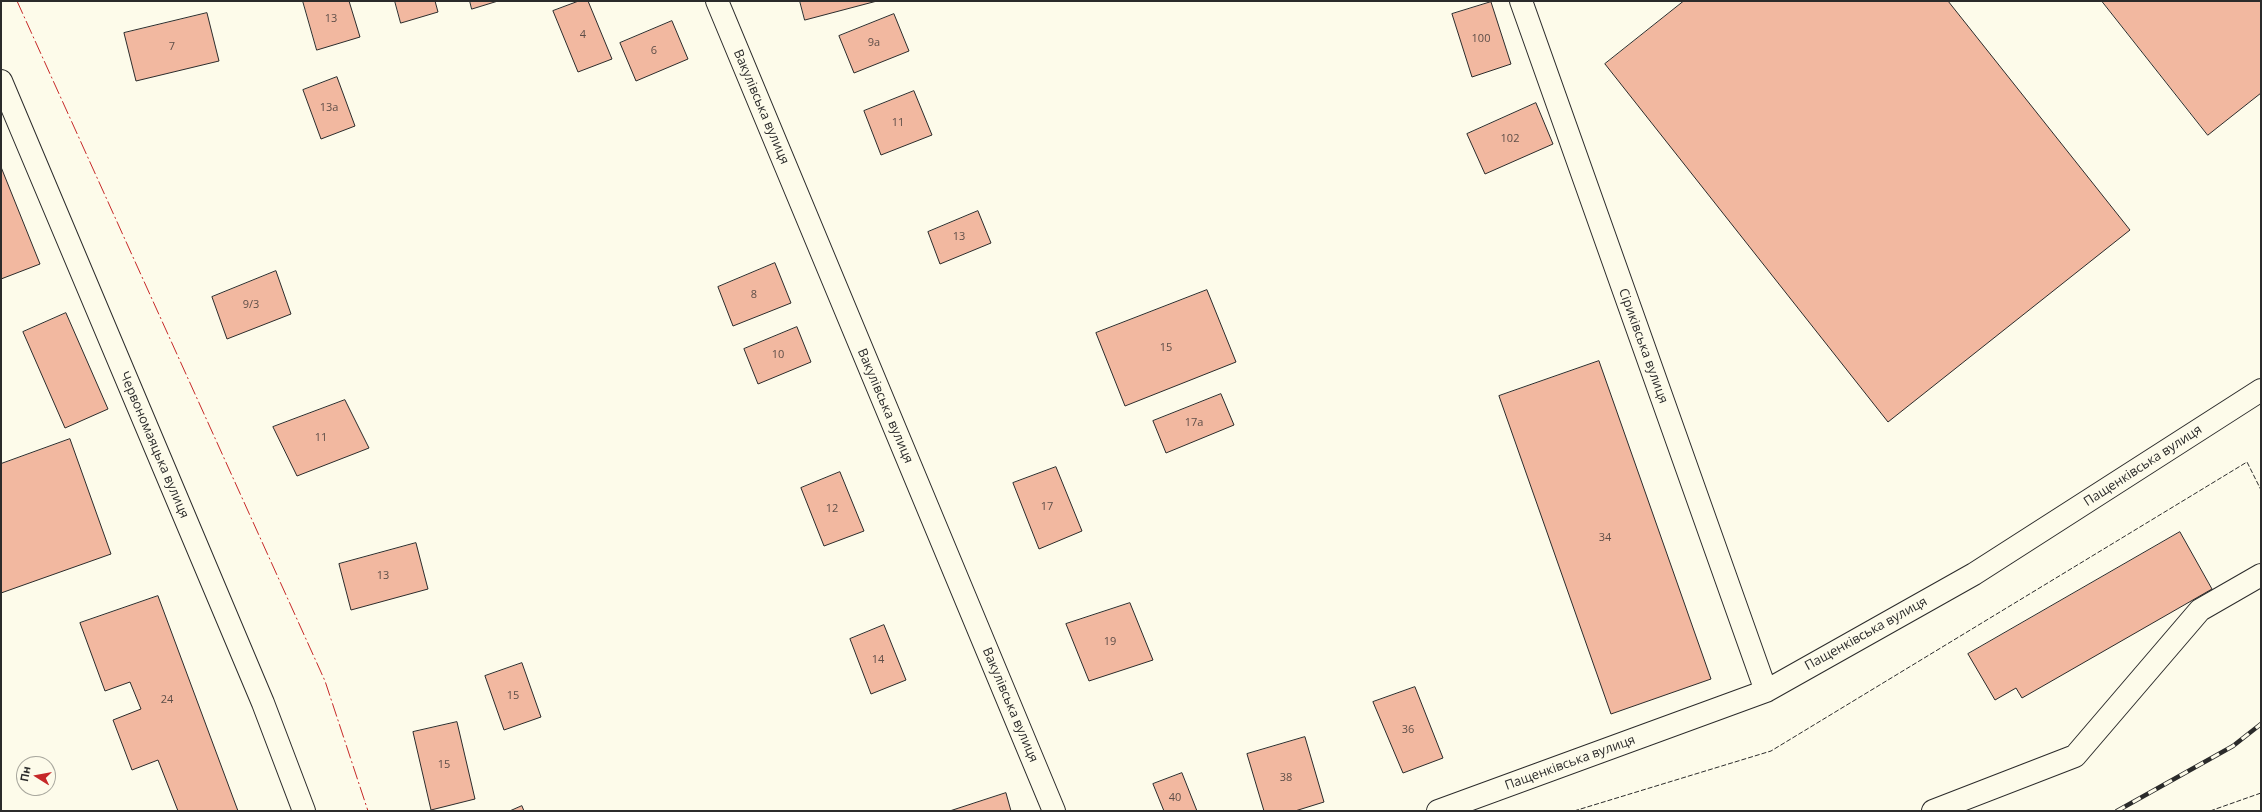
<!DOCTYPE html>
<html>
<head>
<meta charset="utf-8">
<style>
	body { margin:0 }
	#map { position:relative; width:2262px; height:812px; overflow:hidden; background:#fdfbea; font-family:"Open Sans",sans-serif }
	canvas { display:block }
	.frame { position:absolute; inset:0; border:2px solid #2b2b2b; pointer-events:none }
	.north { position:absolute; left:16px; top:756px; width:40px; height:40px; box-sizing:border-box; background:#fdfbea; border:1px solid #a9a89e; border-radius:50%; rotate:281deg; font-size:11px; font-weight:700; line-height:16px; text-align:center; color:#2b2b2b }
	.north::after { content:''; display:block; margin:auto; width:14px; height:18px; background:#c62828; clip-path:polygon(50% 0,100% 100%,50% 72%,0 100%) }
</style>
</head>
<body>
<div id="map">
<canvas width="2262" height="812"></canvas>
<div class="frame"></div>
<div class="north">Пн</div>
</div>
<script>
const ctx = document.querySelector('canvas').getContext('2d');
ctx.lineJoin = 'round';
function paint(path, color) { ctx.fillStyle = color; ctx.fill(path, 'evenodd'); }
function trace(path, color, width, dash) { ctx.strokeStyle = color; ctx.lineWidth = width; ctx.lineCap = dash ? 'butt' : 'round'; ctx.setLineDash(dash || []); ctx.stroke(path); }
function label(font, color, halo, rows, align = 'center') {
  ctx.font = font + ' "Open Sans",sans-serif'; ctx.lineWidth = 3; ctx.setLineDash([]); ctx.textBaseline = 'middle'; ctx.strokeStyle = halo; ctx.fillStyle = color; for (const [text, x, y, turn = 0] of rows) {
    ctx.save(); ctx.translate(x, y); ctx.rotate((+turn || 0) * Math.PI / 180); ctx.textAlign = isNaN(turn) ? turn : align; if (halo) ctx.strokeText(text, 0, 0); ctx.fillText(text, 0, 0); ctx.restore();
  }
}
const building = new Path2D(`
	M303,1h46l11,36 -43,13z
	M395,1h40l3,11 -37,11z
	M470,1h28l-26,8z
	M579,1h9l24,58 -34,13 -25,-61z
	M800,1h77l-72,19z
	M1684,1h264l182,229 -242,192 -283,-358z
	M2102,1h159v92l-53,42z
	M1491,2l20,62 -39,13 -20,-63z
	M207,13l12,48 -83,20 -12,-48z
	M894,14l15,37 -55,22 -15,-37z
	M672,21l16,38 -52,22 -16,-38z
	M337,77l18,49 -34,13 -18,-49z
	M914,91l18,44 -51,20 -17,-44z
	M1536,103l17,41 -68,30 -18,-40z
	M1,167l39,97 -39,15z
	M978,211l13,32 -51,21 -12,-32z
	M775,263l16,40 -58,23 -15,-39z
	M276,271l15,43 -64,25 -15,-42z
	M1207,290l29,72 -111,44 -29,-73z
	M66,313l42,96 -43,19 -42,-96z
	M797,327l14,35 -53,22 -14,-35z
	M1599,361l112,318 -100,35 -112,-318z
	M1221,394l13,31 -68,28 -13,-32z
	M345,400l24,48 -72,28 -24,-49z
	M70,439l41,115 -110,39v-129z
	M1056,467l26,64 -43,18 -26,-66z
	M840,472l24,59 -40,15 -23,-58z
	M2180,532l32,57 -190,109 -6,-10 -21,12 -27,-46z
	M416,543l12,46 -77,21 -12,-46z
	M158,596l80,215h-60l-20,-51 -26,10 -19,-50 28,-11 -11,-27 -25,9 -25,-68z
	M1130,603l23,57 -64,21 -23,-57z
	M884,625l22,55 -35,14 -21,-55z
	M522,663l19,54 -37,13 -19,-54z
	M1415,687l28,71 -40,15 -30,-71z
	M457,722l18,77 -44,11 -18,-78z
	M1305,737l19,65 -29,9h-31l-17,-57z
	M1182,773l15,38h-33l-11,-27z
	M1006,793l5,18h-61z
	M522,806l2,5h-14z`);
const minor = new Path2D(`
	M717,1l337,810
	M1521,1l245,690
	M1,81l262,622 41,108
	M1438,811l328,-120 208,-117 287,-184
	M1933,811l142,-55 125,-146 61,-35`);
const rail = new Path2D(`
	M2117,811l116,-65 28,-22`);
const fence = new Path2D(`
	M1574,811l197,-60 476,-289 14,28
	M2210,811l51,-18`);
const power = new Path2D(`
	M17,1l308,680 43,130`);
const numberNames = [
	["13",331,19],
	["4",583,35],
	["100",1481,39],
	["9а",874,43],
	["7",172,47],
	["6",654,51],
	["13а",329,108],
	["11",898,123],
	["102",1510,139],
	["13",959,237],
	["8",754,295],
	["9/3",251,305],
	["15",1166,348],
	["10",778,355],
	["17а",1194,423],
	["11",321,438],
	["17",1047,507],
	["12",832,509],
	["34",1605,538],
	["13",383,576],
	["19",1110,642],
	["14",878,660],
	["15",513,696],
	["24",167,700],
	["36",1408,730],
	["15",444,765],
	["38",1286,778],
	["40",1175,798]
];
const streetNames = [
	["Вакулівська вулиця",761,107,67],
	["Сіриківська вулиця",1643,346,70],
	["Вакулівська вулиця",885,406,67],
	["Червономаяцька вулиця",154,445,67],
	["Пащенківська вулиця",2143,466,-33],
	["Пащенківська вулиця",1866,634,-29],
	["Вакулівська вулиця",1010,705,67],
	["Пащенківська вулиця",1570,763,-20]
];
paint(building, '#f2b8a0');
trace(building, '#2b2b2b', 1);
trace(minor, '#2b2b2b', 24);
trace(minor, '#fdfbea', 22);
trace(rail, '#2b2b2b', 4.5);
trace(rail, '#fdfbea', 3, [9]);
trace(fence, '#2b2b2b', 1, [5, 2]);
trace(power, '#c62828', 1, [14, 3, 2, 3]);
label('11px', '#5d4e48', null, numberNames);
label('13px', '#2b2b2b', '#fdfbea', streetNames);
</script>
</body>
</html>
